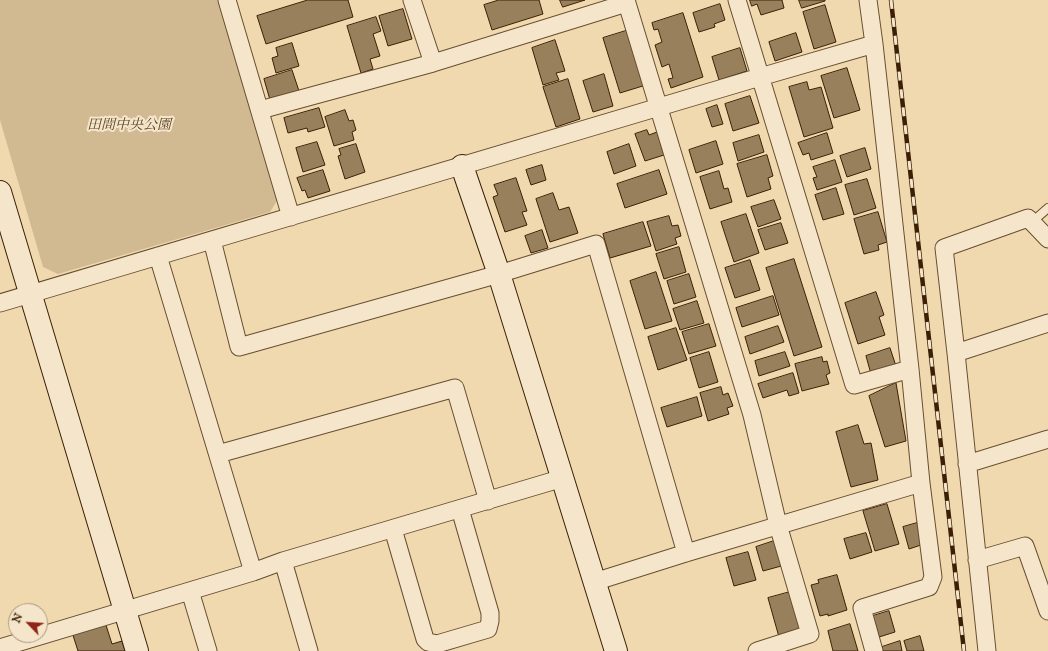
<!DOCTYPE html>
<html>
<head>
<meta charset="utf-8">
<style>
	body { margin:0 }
	#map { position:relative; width:1048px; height:651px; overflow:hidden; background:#f0d9af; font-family:"IM FELL Great Primer",serif }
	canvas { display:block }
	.north { position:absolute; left:8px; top:603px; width:40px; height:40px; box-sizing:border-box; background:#f5e6cb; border:1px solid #ab977c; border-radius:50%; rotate:295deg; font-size:11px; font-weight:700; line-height:16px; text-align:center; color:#3b2005 }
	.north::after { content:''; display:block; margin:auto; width:14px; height:18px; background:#8f2418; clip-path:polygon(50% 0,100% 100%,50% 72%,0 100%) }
</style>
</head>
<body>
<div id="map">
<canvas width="1048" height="651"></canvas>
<div class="north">N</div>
</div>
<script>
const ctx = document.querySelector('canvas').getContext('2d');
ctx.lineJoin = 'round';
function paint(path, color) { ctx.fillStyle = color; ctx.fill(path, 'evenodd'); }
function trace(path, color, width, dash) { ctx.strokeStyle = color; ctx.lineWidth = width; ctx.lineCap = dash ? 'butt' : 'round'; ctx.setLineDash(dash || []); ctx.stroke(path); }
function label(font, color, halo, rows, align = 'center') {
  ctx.font = font + ' "IM FELL Great Primer","Noto Serif JP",serif'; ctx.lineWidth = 4; ctx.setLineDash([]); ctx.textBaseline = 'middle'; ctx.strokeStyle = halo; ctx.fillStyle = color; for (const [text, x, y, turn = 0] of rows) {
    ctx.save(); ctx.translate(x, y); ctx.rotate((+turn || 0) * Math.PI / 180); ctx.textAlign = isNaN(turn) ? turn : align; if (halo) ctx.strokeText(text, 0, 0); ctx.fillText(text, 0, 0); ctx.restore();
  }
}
const green = new Path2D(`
	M0,0h218l60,199 -8,13 -212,62 -15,-7 -43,-147z`);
const building = new Path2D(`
	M308,0h40l5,17 -87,27 -9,-28z
	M499,0h40l4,14 -51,16 -8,-25z
	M560,0h25l-22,7z
	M750,0h32l2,8 -23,7 -4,-11 -5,2z
	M799,0h26v1l-23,7z
	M720,4l5,16 -11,4 1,3 -16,5 -6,-19z
	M825,5l11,37 -22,7 -11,-37z
	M403,9l9,30 -24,7 -9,-30z
	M683,13l20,64 -32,11 -3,-9 5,-1 -4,-14 -7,3 -7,-22 7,-3 -4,-13 -4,1 -2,-7z
	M376,17l5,14 -8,3 7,22 -10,3 3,10 -12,4 -14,-47z
	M629,30l17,55 -26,8 -17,-55z
	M796,33l6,19 -27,9 -6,-19z
	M555,40l10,31 -9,2 3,7 -16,5 -11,-37z
	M292,43l7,23 -23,7 -4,-15 6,-2 -2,-8z
	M740,48l7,23 -28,9 -7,-23z
	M847,68l13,42 -26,8 -13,-42z
	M292,70l7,21 -29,9 -6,-21z
	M604,74l9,32 -20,6 -10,-31z
	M568,79l12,40 -24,8 -13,-40z
	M807,82l2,8 12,-3 12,41 -29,9 -15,-50z
	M750,96l9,27 -26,8 -8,-27z
	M717,105l6,19 -11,3 -6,-18z
	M319,108l6,19 -17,5 -1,-4 -19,5 -4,-15z
	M345,110l4,11 4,-1 3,10 -4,2 2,8 -20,6 -9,-29z
	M647,130l2,5 8,-3 7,23 -19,6 -10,-27z
	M827,133l6,20 -22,7 -2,-7 -6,2 -5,-12z
	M759,135l5,17 -26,9 -5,-18z
	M716,141l7,23 -27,9 -7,-23z
	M317,142l8,23 -22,7 -7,-24z
	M356,144l9,28 -20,7 -7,-23 3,-1 -2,-6z
	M629,144l7,22 -22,8 -7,-22z
	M865,148l6,21 -24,8 -7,-21z
	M767,155l6,21 -5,2 3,11 -24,8 -10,-33z
	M835,160l7,22 -25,8 -4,-12 4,-1 -4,-10z
	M542,165l4,15 -15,5 -5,-15z
	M323,170l7,21 -22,7 -3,-8 -3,1 -5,-13z
	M659,170l8,24 -42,14 -8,-24z
	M719,171l5,18 4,-1 4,14 -22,7 -10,-32z
	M516,178l11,33 -5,1 5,13 -22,7 -12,-35 5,-2 -4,-10z
	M867,179l9,29 -22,7 -9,-30z
	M836,188l8,26 -21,6 -8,-25z
	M553,193l6,17 10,-3 9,26 -28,9 -14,-43z
	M774,200l7,19 -23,8 -7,-20z
	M878,212l9,30 -9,3 1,5 -15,4 -10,-35z
	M746,214l13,39 -25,9 -13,-40z
	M669,216l3,10 6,-1 3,11 -6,2 2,6 -21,7 -9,-29z
	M643,222l8,24 -41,12 -7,-24z
	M781,223l7,20 -23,7 -7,-20z
	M542,230l6,18 -17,5 -6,-17z
	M679,247l7,25 -22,7 -8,-25z
	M794,259l28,88 -28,9 -28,-88z
	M750,260l10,30 -25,8 -10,-30z
	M656,272l16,49 -27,8 -15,-48z
	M689,274l7,23 -22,7 -7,-23z
	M876,292l8,23 -5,2 6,18 -27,9 -13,-41z
	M773,296l6,19 -37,12 -6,-19z
	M697,301l7,22 -24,7 -7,-21z
	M709,324l7,22 -27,8 -7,-22z
	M778,326l6,16 -34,12 -5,-17z
	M676,328l11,32 -29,10 -10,-33z
	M890,348l6,18 -25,8 -5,-18z
	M709,352l9,30 -19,6 -9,-30z
	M785,352l5,14 -31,10 -4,-15z
	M822,357l1,5 4,-1 3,12 -4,2 3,9 -27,7 -7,-27z
	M793,373l6,20 -10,3 -2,-6 -24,8 -5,-14z
	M896,383l10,58 -21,6 -16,-51z
	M721,387l2,8 5,-2 5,13 -6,2 2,6 -21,7 -8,-28z
	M697,397l5,19 -35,11 -6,-19z
	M858,425l6,19 7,-1 7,37 -27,7 -15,-55z
	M887,504l12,40 -24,7 -12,-40z
	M917,523l7,21 -15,5 -6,-22z
	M866,533l6,19 -22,7 -6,-20z
	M777,540l8,25 -22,6 -7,-24z
	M748,552l8,28 -22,6 -8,-28z
	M837,575l10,35 -19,6v-2l-8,2 -9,-31 8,-2 -1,-3z
	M790,592l11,38 -22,7 -11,-39z
	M889,611l6,21 -16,5 -6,-21z
	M105,622l7,22 10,-3 3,10h-47l-6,-19z
	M850,624l8,27h-25l-5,-20z
	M920,636l4,15h-17l-3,-10z
	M900,641l2,10h-19l-1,-4z`);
const lane = new Path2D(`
	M1032,222l16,-14`);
const street = new Path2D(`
	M227,0l64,217
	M412,0l21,63
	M626,0l126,415 26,110 32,109 -53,17
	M737,0l117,385 56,-16
	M868,0l6,44 36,325 11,114 12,94 -4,10 -67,21 12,43
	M260,110l173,-47 194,-60
	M212,240l27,107 260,-73 97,-30 90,309
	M158,256l95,316
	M0,303l760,-226 114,-33
	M956,353l92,-30
	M218,454l237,-66 33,113
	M967,464l81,-25
	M393,529l32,110 3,3 9,2 51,-15 2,-8v-8l-30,-104
	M977,560l48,-14 23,65
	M283,561l26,90
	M594,582l92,-29 235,-70
	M190,591l18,60
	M0,648l253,-76 30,-11 280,-83
	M987,651l-31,-298 -12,-105 84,-30 20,21`);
const secondary = new Path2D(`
	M462,166l37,108 117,377
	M0,192l137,459`);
const rail = new Path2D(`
	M891,0l73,651`);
const parkNames = [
	["田間中央公園",129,126]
];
paint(green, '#d1ba92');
paint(building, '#99805d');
trace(building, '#3b2005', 1);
trace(lane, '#684e30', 10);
trace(street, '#684e30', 19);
trace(secondary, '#3b2005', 24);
trace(lane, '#f5e6cb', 8);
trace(street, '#f5e6cb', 17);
trace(secondary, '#f5e6cb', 22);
trace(rail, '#3b2005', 4.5);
trace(rail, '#f5e6cb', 3, [9]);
label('italic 14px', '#604628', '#f5e6cb', parkNames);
</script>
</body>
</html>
